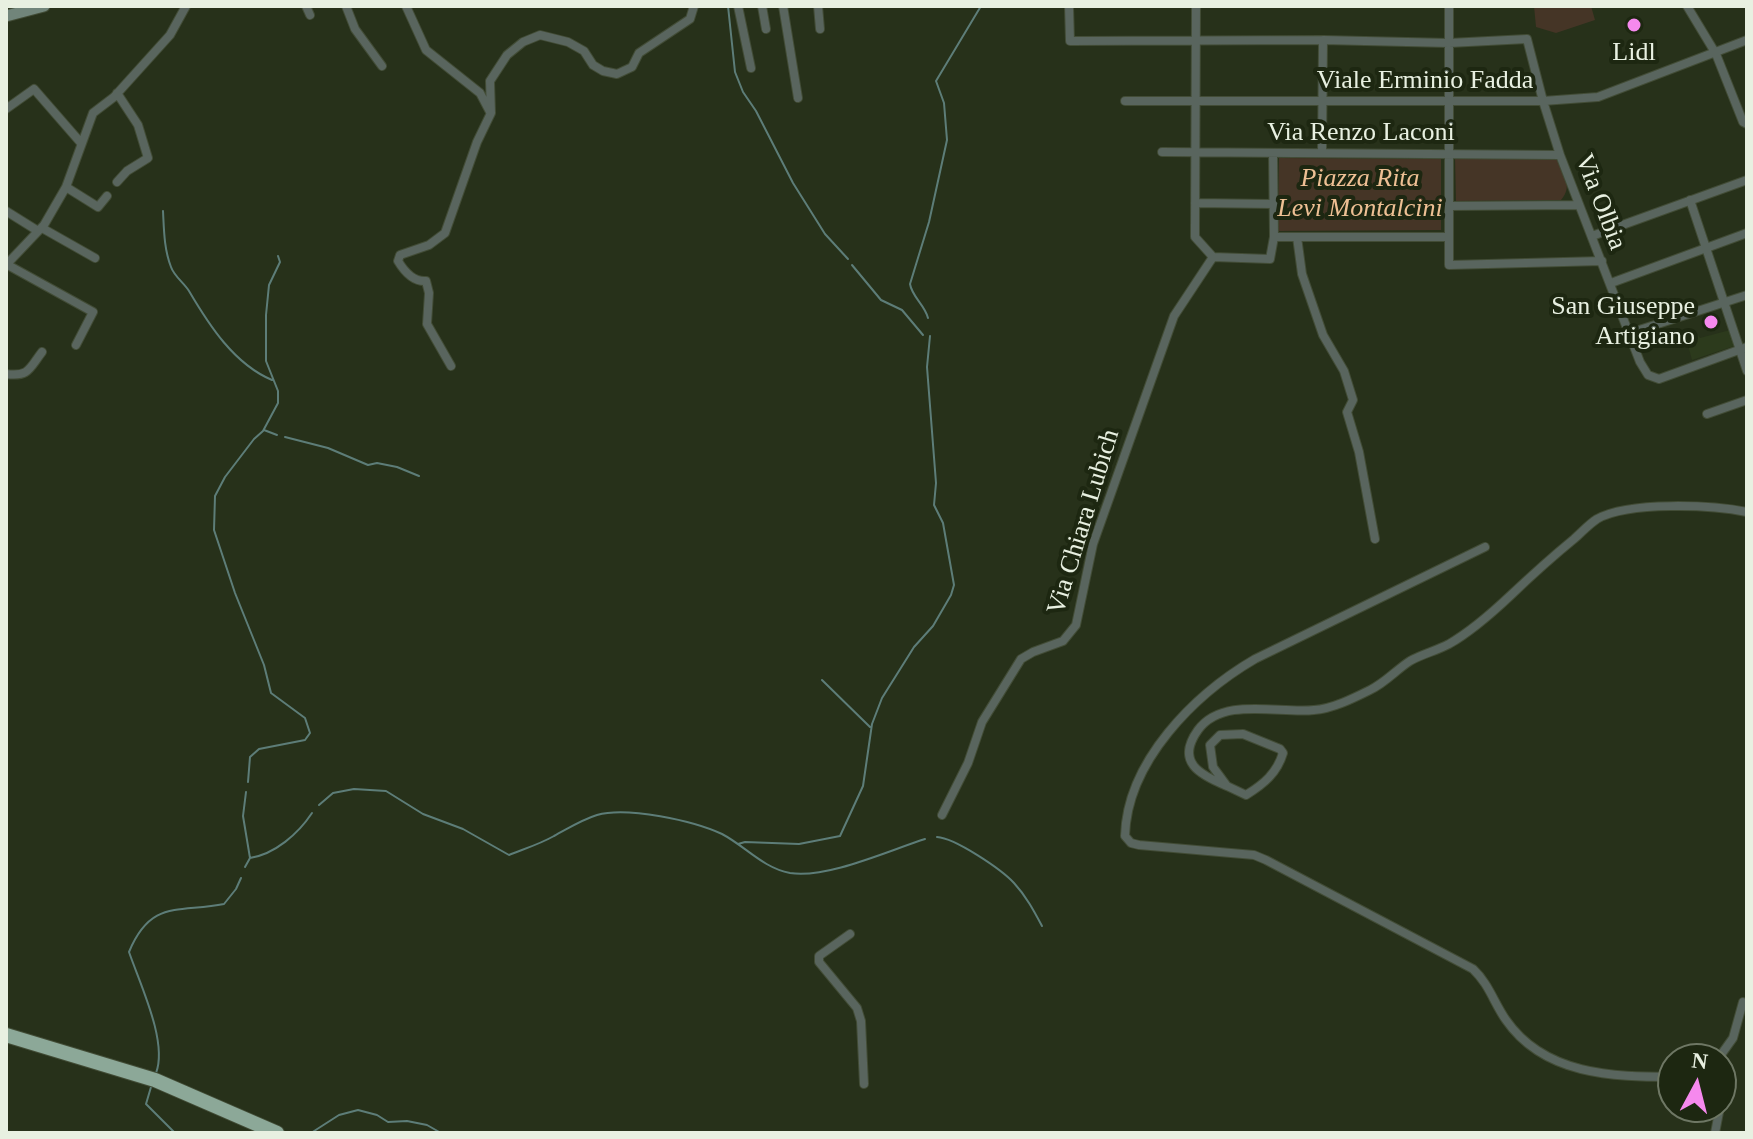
<!DOCTYPE html>
<html>
<head>
<meta charset="utf-8">
<style>
	body { margin:0 }
	#map { position:relative; width:1753px; height:1139px; overflow:hidden; background:#27311a; font-family:"Times New Roman",serif }
	canvas { display:block }
	.frame { position:absolute; inset:0; border:8px solid #e8f0e1; pointer-events:none }
	.north { position:absolute; left:1657px; top:1043px; width:80px; height:80px; box-sizing:border-box; background:#1d2711; border:2px solid #6e7764; border-radius:50%; rotate:7deg; font-size:22px; font-weight:700; line-height:32px; text-align:center; color:#e8f0e1 }
	.north::after { content:''; display:block; margin:auto; width:28px; height:36px; background:#f689ee; clip-path:polygon(50% 0,100% 100%,50% 72%,0 100%) }
</style>
</head>
<body>
<div id="map">
<canvas width="1753" height="1139"></canvas>
<div class="frame"></div>
<div class="north">N</div>
</div>
<script>
const ctx = document.querySelector('canvas').getContext('2d');
ctx.lineJoin = 'round';
function paint(path, color) { ctx.fillStyle = color; ctx.fill(path, 'evenodd'); }
function trace(path, color, width, dash) { ctx.strokeStyle = color; ctx.lineWidth = width; ctx.lineCap = dash ? 'butt' : 'round'; ctx.setLineDash(dash || []); ctx.stroke(path); }
function label(font, color, halo, rows, align = 'center') {
  ctx.font = font + ' "Times New Roman",serif'; ctx.lineWidth = 8; ctx.setLineDash([]); ctx.textBaseline = 'middle'; ctx.strokeStyle = halo; ctx.fillStyle = color; for (const [text, x, y, turn = 0] of rows) {
    ctx.save(); ctx.translate(x, y); ctx.rotate((+turn || 0) * Math.PI / 180); ctx.textAlign = isNaN(turn) ? turn : align; if (halo) ctx.strokeText(text, 0, 0); ctx.fillText(text, 0, 0); ctx.restore();
  }
}
const built = new Path2D(`
	M1730,330l4,16 -42,14 -6,-22 12,-3 2,3z`);
const green = new Path2D(`
	M1534,6h57l4,14 -39,13 -20,-6z
	M1455,157l103,1c6,15 15,29 3,42l-105,1z
	M1279,158l162,1v71l-163,1z`);
const stream = new Path2D(`
	M728,6l7,66 8,20 13,19 37,72 32,51 23,25
	M163,211c1,19 1,38 8,56 3,9 13,16 18,24 20,34 45,73 83,89
	M852,265l29,35 21,10 21,25
	M928,318c-3,-13 -16,-21 -18,-34l19,-62 18,-82 -3,-37 -8,-22 45,-75
	M264,430l13,5
	M285,437l43,11 40,17 9,-2 20,4 22,9
	M822,680l48,47
	M248,782l2,-25 9,-8 46,-9 5,-7 -5,-15 -34,-25 -7,-28 -29,-72 -21,-63 1,-34 10,-19 29,-38 9,-8 15,-28v-12l-12,-30v-46l3,-30 11,-23 -2,-6
	M246,792l-3,24 7,42
	M319,805l14,-12 21,-4 32,2 37,23 40,15 46,26c15,-6 31,-11 45,-19 15,-8 27,-16 43,-21 30,-9 97,6 125,19 23,12 41,34 68,39 37,6 100,-23 135,-34
	M937,837c18,1 64,32 77,46 12,13 20,28 28,43
	M738,844l7,-2 54,2 41,-8 23,-50 9,-62 10,-26 32,-51 19,-21 18,-31 3,-10 -11,-62 -9,-18 2,-22 -9,-116 3,-31
	M245,867l5,-9c25,-4 48,-24 62,-45
	M156,1073c12,-31 -16,-89 -27,-121 22,-53 50,-39 95,-48l12,-15 5,-11
	M151,1087l-5,17 29,29
	M311,1133l28,-18 19,-5 19,5 11,7 19,-1 20,4 14,8`);
const minor = new Path2D(`
	M306,6l4,9
	M346,6l9,23 27,37
	M406,6l20,44 54,43 10,19
	M738,6l13,62
	M762,6l4,23
	M783,6l15,92
	M818,6l2,23
	M1069,6l1,35 253,-1 126,3 78,-4 16,62 17,54 80,207 8,13 11,4 88,-32
	M1196,6l-1,224v7l18,20
	M1449,6v259l153,-4
	M1687,6l29,48 27,68 4,2
	M1125,101h418l55,-4 149,-57
	M6,109l28,-20 47,54
	M1162,152l398,3
	M1322,153l1,-113
	M117,182l10,-11 21,-13 -10,-33 -21,-32
	M66,187l32,20 9,-11
	M1690,200l57,171
	M1195,203l79,1
	M1449,206l130,-1
	M6,211l32,20
	M42,228l53,30
	M1592,236l155,-56
	M1274,237h175
	M1297,237l5,37 21,61 21,36 9,29 -6,12 12,40 16,87
	M1213,257l57,2 4,-22 -1,-84
	M6,264l87,48 -17,33
	M6,265l38,-40 22,-38 27,-74 21,-16 56,-62 16,-29
	M1611,283l136,-50
	M1630,333l117,-38
	M451,366l-24,-42 2,-31 -3,-12c-13,1 -22,-10 -28,-20l2,-6 29,-10 16,-12 32,-91 14,-29 -1,-32 17,-26 16,-13 17,-7 28,7 16,9 9,14 10,6 14,3 15,-7 7,-14 51,-34 4,-13
	M6,374c23,3 23,-5 36,-22
	M1707,414l40,-14
	M1485,547l-230,112c-60,35 -128,102 -130,177l6,7 8,2 115,10 12,5 207,109c16,15 21,34 33,51 38,55 107,57 167,57
	M1227,786l19,9c18,-11 31,-22 37,-42l-3,-4 -37,-15 -23,1 -10,10 3,22 14,19c-27,-11 -52,-24 -29,-56 25,-34 81,-16 116,-20 18,-1 40,-12 56,-20 15,-7 26,-20 40,-29 12,-7 26,-10 39,-17 21,-12 44,-32 62,-49 20,-19 41,-38 63,-56 7,-6 15,-15 23,-20 32,-18 115,-14 150,-7
	M942,815l26,-52 14,-41 39,-63 12,-7 30,-11 13,-16 17,-81 81,-228 39,-59
	M850,934l-31,22v6l38,46 4,13 3,63
	M1718,1059l15,-21 10,-36
	M1715,1133l5,-26`);
const secondary = new Path2D(`
	M6,16l38,-10`);
const trunk = new Path2D(`
	M6,1035l149,45 122,53`);
const markers = [
	[1634,25,8,"#f689ee"],
	[1711,322,8,"#f689ee"]
];
const poiNames = [
	["Lidl",1634,53],
	["San Giuseppe",1695,307,"right"],
	["Artigiano",1695,337,"right"]
];
const streetNames = [
	["Viale Erminio Fadda",1425,81],
	["Via Renzo Laconi",1361,133],
	["Via Olbia",1600,202,69],
	["Via Chiara Lubich",1084,522,-73]
];
const parkNames = [
	["Piazza Rita",1360,179],
	["Levi Montalcini",1360,209]
];
paint(built, '#2c3a1c');
paint(green, '#453526');
trace(stream, '#5d7d78', 2);
trace(minor, '#424c36', 10);
trace(secondary, '#424c36', 13);
trace(trunk, '#424c36', 16);
trace(minor, '#59655e', 8);
trace(secondary, '#71857a', 11);
trace(trunk, '#8ca898', 14);
for (const [x, y, r, color] of markers) { const dot = new Path2D(); dot.arc(x, y, r, 0, 2 * Math.PI); ctx.fillStyle = color; ctx.fill(dot); trace(dot, '#1d2711', 3); }
label('26px', '#e8f0e1', '#1d2711', poiNames);
label('26px', '#e8f0e1', '#1d2711', streetNames);
label('italic 26px', '#eec094', '#1d2711', parkNames);
</script>
</body>
</html>
